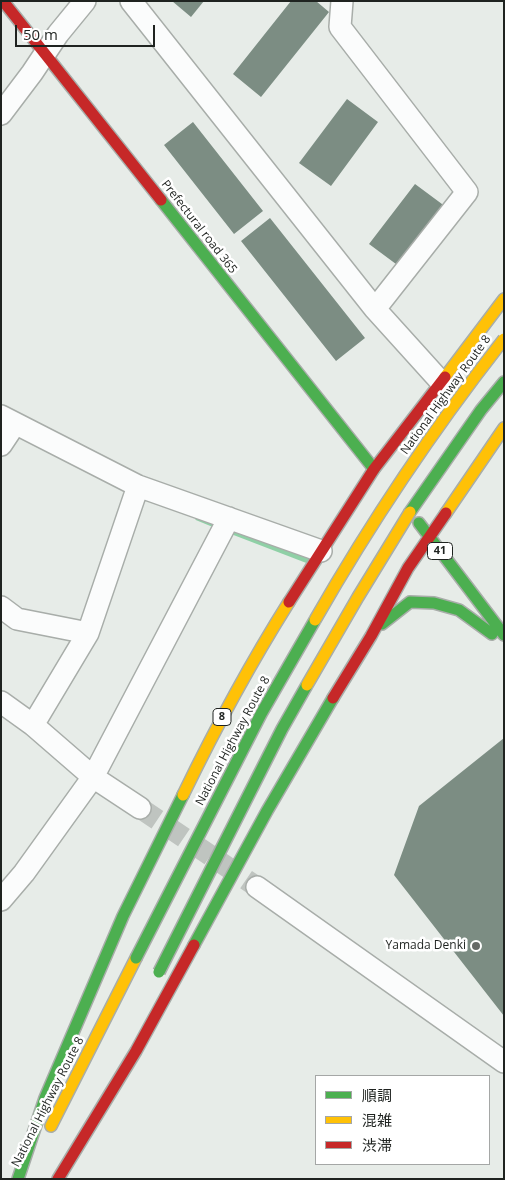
<!DOCTYPE html>
<html>
<head>
<meta charset="utf-8">
<style>
	body { margin:0 }
	#map { position:relative; width:505px; height:1180px; overflow:hidden; background:#e7ece8; font-family:"Open Sans","Noto Sans JP",sans-serif }
	canvas { display:block }
	.frame { position:absolute; inset:0; border:2px solid #1f2320; pointer-events:none }
	.legend { position:absolute; left:315px; top:1075px; width:175px; height:90px; box-sizing:border-box; background:#fff; border:1px solid #a5a7a6; margin:0; padding:6px 9px; list-style:none; font-size:15px; color:#1f2320 }
	.legend li { display:flex; align-items:center; gap:10px; height:25px }
	.legend b { width:25px; border:1px solid #a5a7a6 }
	.scale { position:absolute; left:15px; top:25px; width:140px; height:22px; box-sizing:border-box; border:2px solid #1f2320; border-top:0; padding-left:6px; font-size:15px; line-height:18px; white-space:nowrap; color:#1f2320; -webkit-text-stroke:4px #fff; paint-order:stroke }
</style>
</head>
<body>
<div id="map">
<canvas width="505" height="1180"></canvas>
<div class="frame"></div>
<ul class="legend">
<li><b style="height:6px;background:#4caf50"></b>順調</li>
<li><b style="height:6px;background:#ffc107"></b>混雑</li>
<li><b style="height:6px;background:#c62828"></b>渋滞</li>
</ul>
<div class="scale">50 m</div>
</div>
<script>
const ctx = document.querySelector('canvas').getContext('2d');
ctx.lineJoin = 'round';
function trace(path, color, width, dash) { ctx.strokeStyle = color; ctx.lineWidth = width; ctx.lineCap = dash ? 'butt' : 'round'; ctx.setLineDash(dash || []); ctx.stroke(path); }
function paint(path, color) { ctx.fillStyle = color; ctx.fill(path, 'evenodd'); }
function label(font, color, halo, rows, align = 'center') {
  ctx.font = font + ' "Open Sans",sans-serif'; ctx.lineWidth = 5; ctx.setLineDash([]); ctx.textBaseline = 'middle'; ctx.strokeStyle = halo; ctx.fillStyle = color; for (const [text, x, y, turn = 0] of rows) {
    ctx.save(); ctx.translate(x, y); ctx.rotate((+turn || 0) * Math.PI / 180); ctx.textAlign = isNaN(turn) ? turn : align; if (halo) ctx.strokeText(text, 0, 0); ctx.fillText(text, 0, 0); ctx.restore();
  }
}
const stream = new Path2D(`
	M198,518l22,9
	M228,530l78,30`);
const building = new Path2D(`
	M172,1h32l-13,16z
	M291,1h25l13,11 -68,85 -28,-23z
	M347,99l31,23 -47,64 -32,-23z
	M193,122l70,89 -29,23 -70,-89z
	M415,184l31,23 -46,60 -31,-23z
	M270,218l95,120 -29,23 -95,-120z
	M504,738v278l-110,-141 25,-69z`);
const streetTunnel = new Path2D(`
	M140,808l117,79`);
const street = new Path2D(`
	M131,1l244,308 66,73
	M342,1l-2,26 127,165 -92,117
	M1,114l31,-41 26,-39 27,-33
	M1,416l137,70 183,65
	M1,445l14,-21
	M1,607l16,12 71,14
	M1,702l32,23 60,52 47,31
	M33,725l55,-92 50,-147
	M257,887l247,175
	M1,900l23,-27 69,-96 136,-259`);
const fast = new Path2D(`
	M161,200l213,269
	M410,512l71,-102 23,-28
	M419,523l85,112
	M382,624l28,-22 24,1 25,7 33,24
	M194,945l73,-134 66,-113
	M18,1179l27,-81 78,-182 60,-121`);
const slow = new Path2D(`
	M445,377l59,-78
	M446,513l58,-85
	M183,795c32,-66 67,-131 106,-193
	M51,1126l85,-168`);
const jam = new Path2D(`
	M3,1l158,199
	M289,602l85,-133 71,-92
	M333,698l38,-62 37,-68 38,-55
	M58,1179l78,-128 58,-106`);
const fastBridge = new Path2D(`
	M136,958l125,-244 54,-94
	M159,972l123,-243 25,-44`);
const slowBridge = new Path2D(`
	M315,620c56,-98 119,-192 189,-281
	M307,685l51,-88 52,-85`);
const markers = [
	[476,946,5,"#656966"]
];
const shields = [
	[440,551,25],
	[222,717,18]
];
const shieldNames = [
	["41",440,551],
	["8",222,717]
];
const streetNames = [
	["Prefectural road 365",199,227,52],
	["National Highway Route 8",446,395,-54],
	["National Highway Route 8",233,741,-62],
	["National Highway Route 8",48,1102,-63]
];
const poiNames = [
	["Yamada Denki",466,946]
];
trace(stream, '#8fd0a6', 5.5);
paint(building, '#7c8d83');
trace(streetTunnel, '#bfc4c0', 21, [21, 11]);
trace(street, '#a8ada9', 24);
trace(fast, '#a8ada9', 14);
trace(slow, '#a8ada9', 14);
trace(jam, '#a8ada9', 14);
trace(street, '#fbfcfc', 21);
trace(fast, '#4caf50', 11);
trace(slow, '#ffc107', 11);
trace(jam, '#c62828', 11);
trace(fastBridge, '#a8ada9', 14, []);
trace(slowBridge, '#a8ada9', 14, []);
trace(fastBridge, '#4caf50', 11);
trace(slowBridge, '#ffc107', 11);
for (const [x, y, r, color] of markers) { const dot = new Path2D(); dot.arc(x, y, r, 0, 2 * Math.PI); ctx.fillStyle = color; ctx.fill(dot); trace(dot, '#fff', 2); }
for (const [x, y, w] of shields) { const box = new Path2D(); box.roundRect(x - w / 2, y - 8.5, w, 17, 4); ctx.fillStyle = '#fff'; ctx.fill(box); trace(box, '#1f2320', 1); }
label('bold 11px', '#1f2320', null, shieldNames);
label('12px', '#1f2320', '#fff', streetNames);
label('12px', '#1f2320', '#fff', poiNames, 'right');
</script>
</body>
</html>
